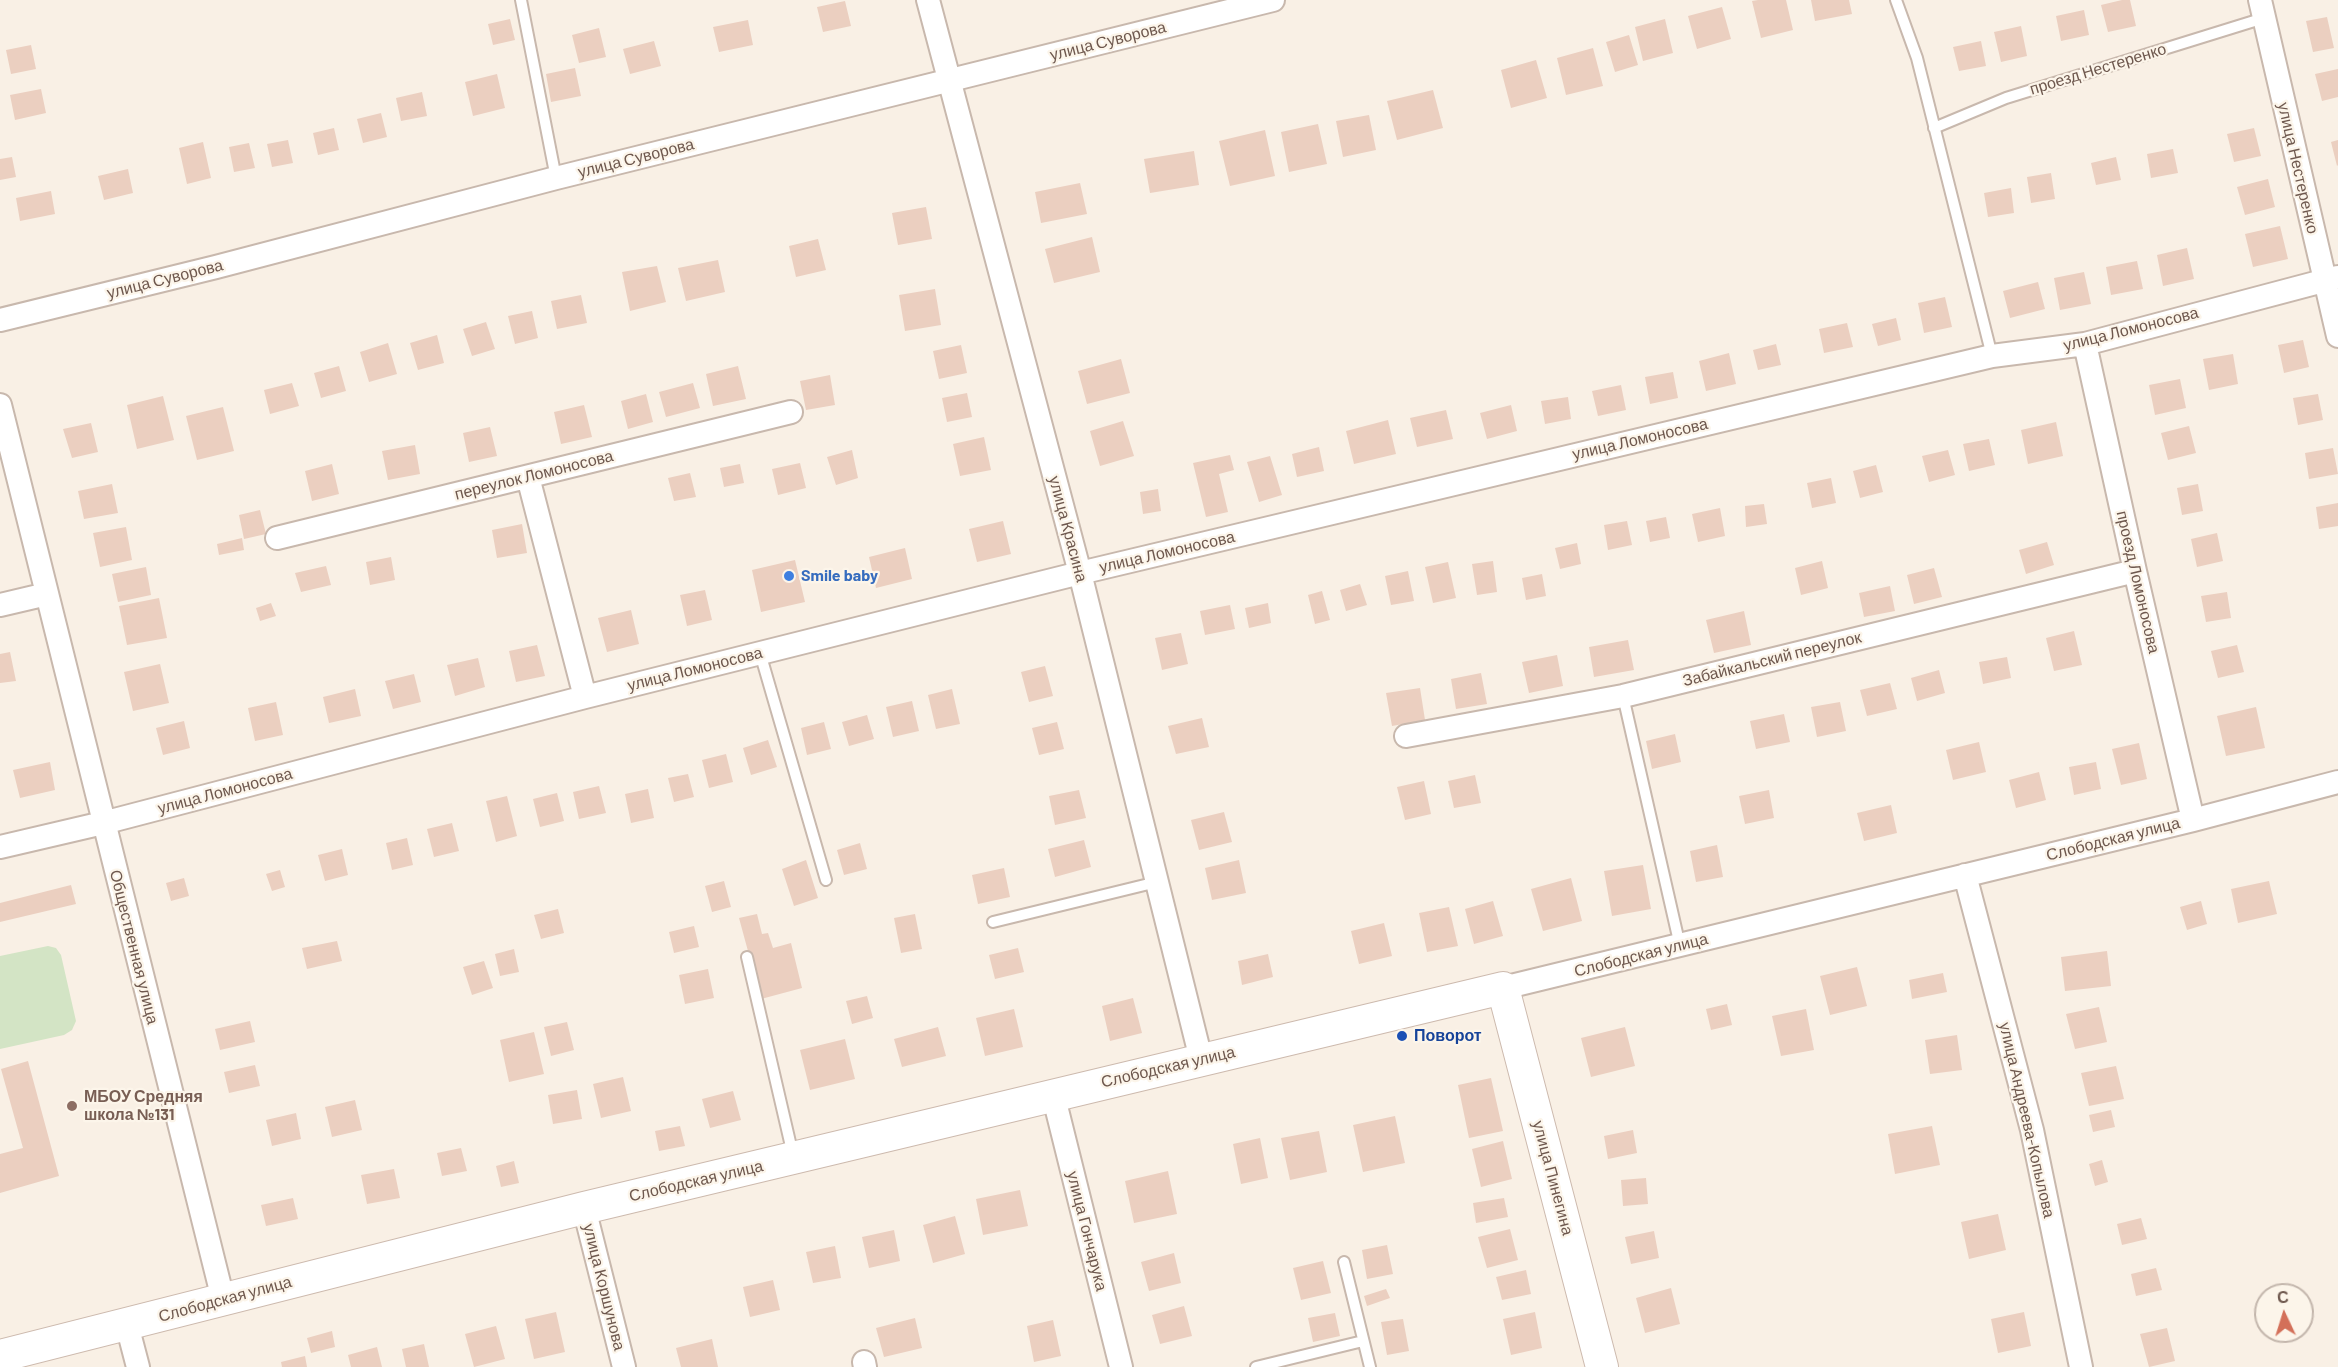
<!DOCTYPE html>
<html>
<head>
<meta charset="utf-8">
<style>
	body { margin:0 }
	#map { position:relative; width:2338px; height:1367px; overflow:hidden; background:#f9f0e5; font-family:Barlow,sans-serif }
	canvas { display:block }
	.north { position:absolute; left:2254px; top:1283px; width:60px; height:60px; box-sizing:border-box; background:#fcf5ea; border:2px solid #c3b6ac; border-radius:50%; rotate:356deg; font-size:16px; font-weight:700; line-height:24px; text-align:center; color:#6e584e }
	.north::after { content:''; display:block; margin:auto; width:21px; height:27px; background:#d37059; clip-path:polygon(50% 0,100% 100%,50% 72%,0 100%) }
</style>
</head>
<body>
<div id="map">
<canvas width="2338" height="1367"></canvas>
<div class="north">С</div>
</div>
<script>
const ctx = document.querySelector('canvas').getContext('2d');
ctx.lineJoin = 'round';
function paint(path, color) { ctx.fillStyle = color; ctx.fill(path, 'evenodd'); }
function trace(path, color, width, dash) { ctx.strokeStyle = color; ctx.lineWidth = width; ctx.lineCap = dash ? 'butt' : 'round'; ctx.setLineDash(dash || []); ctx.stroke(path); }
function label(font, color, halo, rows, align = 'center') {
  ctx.font = font + ' Barlow,sans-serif'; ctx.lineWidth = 4.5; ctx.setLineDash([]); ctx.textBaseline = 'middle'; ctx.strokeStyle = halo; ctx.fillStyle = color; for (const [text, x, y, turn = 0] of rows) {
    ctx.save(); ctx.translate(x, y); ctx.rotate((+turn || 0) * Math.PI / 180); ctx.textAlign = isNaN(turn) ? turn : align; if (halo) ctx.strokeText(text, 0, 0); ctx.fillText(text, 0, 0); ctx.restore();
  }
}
const green = new Path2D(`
	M48,946l8,2 5,7 15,66 -4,9 -8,5 -64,14v-93z`);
const building = new Path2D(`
	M1758,0h28l7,30 -32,8 -9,-37z
	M1811,0h38l3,14 -37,7z
	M2122,0h8l6,26 -28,6 -7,-27z
	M845,1l6,25 -28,6 -6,-25z
	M1722,7l9,32 -34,10 -9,-33z
	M2084,10l5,25 -28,6 -5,-25z
	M2327,17l7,31 -21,4 -7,-31z
	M510,19l5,21 -22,5 -5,-21z
	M1665,19l8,34 -30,8 -8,-34z
	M748,20l5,25 -34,7 -6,-25z
	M2021,26l6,30 -26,6 -7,-30z
	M599,28l7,29 -27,6 -7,-28z
	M1629,35l9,30 -23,7 -9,-30z
	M654,41l7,25 -31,8 -7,-25z
	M1981,41l5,25 -27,5 -6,-24z
	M31,45l5,24 -25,5 -5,-24z
	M1593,48l10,38 -37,9 -9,-37z
	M1536,60l11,38 -36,10 -10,-38z
	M575,68l6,28 -30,6 -5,-28z
	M2338,69v28l-16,4 -7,-27z
	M497,74l8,34 -32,8 -8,-34z
	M41,89l5,24 -31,7 -5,-25z
	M1433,90l10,38 -46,12 -10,-39z
	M422,92l5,24 -26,5 -5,-23z
	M381,113l6,24 -24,6 -6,-24z
	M1369,115l7,35 -33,7 -7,-36z
	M1318,124l9,40 -38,8 -8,-40z
	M334,128l5,22 -21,5 -5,-22z
	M2254,128l7,28 -27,6 -7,-28z
	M1265,130l10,46 -45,10 -11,-45z
	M288,140l5,23 -21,4 -5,-23z
	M2338,140v25l-1,1 -6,-24z
	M203,142l8,36 -24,6 -8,-36z
	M249,143l6,25 -21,4 -5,-25z
	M2173,149l5,24 -27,5 -4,-24z
	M1194,151l5,34 -49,8 -6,-34z
	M12,157l4,20 -16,3v-21z
	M2116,157l5,23 -25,5 -5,-22z
	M128,169l5,24 -29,7 -6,-24z
	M2051,173l4,26 -24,4 -4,-26z
	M2268,179l7,28 -30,8 -8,-28z
	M1080,183l7,31 -46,9 -6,-31z
	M2011,188l3,25 -26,4 -4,-24z
	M51,191l4,23 -35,7 -4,-23z
	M926,207l6,32 -34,6 -6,-32z
	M2280,226l8,33 -35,8 -8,-33z
	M1092,237l8,35 -46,11 -9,-34z
	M818,239l8,31 -30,7 -7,-31z
	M2187,248l7,31 -31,7 -6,-31z
	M718,260l7,32 -39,9 -8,-33z
	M2137,261l6,28 -32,6 -5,-28z
	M657,266l9,36 -36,9 -8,-39z
	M2084,272l7,32 -31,6 -6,-32z
	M2038,282l7,27 -35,9 -7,-27z
	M935,289l6,36 -36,6 -6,-36z
	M581,295l6,28 -30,6 -6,-28z
	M1945,297l7,30 -28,6 -6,-30z
	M532,311l6,27 -23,6 -7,-28z
	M1896,318l5,22 -23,6 -6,-22z
	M486,322l9,27 -23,7 -9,-27z
	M1847,323l6,24 -29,6 -5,-24z
	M437,335l7,28 -26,7 -8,-27z
	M2303,340l6,27 -25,6 -6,-28z
	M388,343l9,31 -28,8 -9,-30z
	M1776,344l5,21 -23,5 -5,-20z
	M961,345l6,28 -28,6 -6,-28z
	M1729,353l7,31 -30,7 -7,-30z
	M2233,354l5,30 -29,6 -6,-31z
	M1121,359l9,34 -43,11 -9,-33z
	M339,366l7,25 -25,7 -7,-25z
	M738,366l8,33 -33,7 -7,-32z
	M1673,372l5,26 -28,6 -5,-27z
	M830,375l5,30 -29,5 -6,-29z
	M2180,379l6,29 -31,7 -6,-30z
	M292,383l7,23 -29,8 -6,-24z
	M693,383l7,25 -34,9 -7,-25z
	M1621,385l5,25 -28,6 -6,-25z
	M967,393l5,24 -25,5 -5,-24z
	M646,394l7,28 -25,7 -7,-28z
	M2318,394l5,26 -25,5 -5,-27z
	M163,396l11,44 -37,9 -10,-44z
	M1568,397l3,22 -26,5 -4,-23z
	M584,405l8,32 -31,7 -7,-32z
	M1511,405l6,26 -30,8 -7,-26z
	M223,407l11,44 -37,9 -11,-44z
	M1446,410l7,29 -36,8 -7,-29z
	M1388,420l8,34 -42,10 -8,-33z
	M1123,421l11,35 -34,10 -10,-35z
	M2056,422l7,34 -35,8 -7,-34z
	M91,423l7,29 -26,6 -9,-29z
	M2189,426l7,27 -28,7 -7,-27z
	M490,427l7,29 -28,6 -6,-29z
	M984,437l7,33 -31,6 -7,-32z
	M1989,439l6,26 -26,6 -6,-27z
	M415,445l5,29 -32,6 -6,-29z
	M1319,447l5,24 -27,6 -5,-23z
	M2333,448l5,26 -29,5 -4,-26z
	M852,450l6,28 -22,7 -9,-28z
	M1948,450l7,25 -26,7 -7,-26z
	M1230,455l4,15 -15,4 9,38 -22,5 -13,-54z
	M1270,456l12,39 -23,7 -12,-40z
	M800,463l6,25 -28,7 -6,-26z
	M332,464l7,30 -27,7 -7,-30z
	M740,464l4,19 -20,4 -4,-19z
	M1876,465l7,27 -23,6 -7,-27z
	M690,473l6,24 -22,4 -6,-23z
	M1831,478l5,25 -24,5 -5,-25z
	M112,484l6,29 -34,6 -6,-28z
	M2198,484l5,27 -21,4 -5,-27z
	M1158,489l3,22 -18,3 -3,-22z
	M2338,503v23l-19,3 -3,-22z
	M1764,504l3,20 -21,3 -1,-21z
	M1720,508l5,28 -27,6 -6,-28z
	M260,510l6,24 -22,5 -5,-24z
	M1666,517l4,21 -20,4 -4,-21z
	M1003,521l8,33 -34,8 -8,-33z
	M1627,521l5,24 -24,5 -4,-25z
	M522,524l5,29 -30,5 -5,-28z
	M126,527l6,33 -32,7 -7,-34z
	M2217,533l6,28 -26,6 -6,-28z
	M242,538l2,12 -25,5 -2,-11z
	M2047,542l7,23 -28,9 -7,-24z
	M1577,543l4,21 -21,5 -5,-21z
	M905,548l7,31 -36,9 -7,-31z
	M391,557l4,23 -25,5 -4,-23z
	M795,560l10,42 -44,10 -9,-42z
	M1493,561l4,31 -20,3 -5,-31z
	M1822,561l6,27 -27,7 -6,-27z
	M1448,562l8,36 -23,5 -8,-36z
	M326,566l5,19 -30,7 -6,-19z
	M146,567l5,28 -33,7 -6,-28z
	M1934,568l8,29 -28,7 -7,-29z
	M1408,571l6,30 -23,4 -6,-29z
	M1542,574l4,22 -20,4 -4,-22z
	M1360,584l7,21 -21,6 -6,-21z
	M1890,586l5,25 -31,6 -5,-24z
	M705,590l7,30 -25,6 -7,-31z
	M1322,591l8,29 -15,4 -7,-29z
	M2227,592l4,26 -25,4 -5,-26z
	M159,598l8,40 -40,7 -8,-39z
	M271,603l5,13 -16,5 -4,-13z
	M1268,603l3,20 -22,5 -4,-20z
	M1230,605l5,24 -30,6 -5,-24z
	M631,610l8,34 -32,8 -9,-34z
	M1744,611l7,34 -37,8 -8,-33z
	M2074,631l8,34 -28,6 -8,-33z
	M1181,633l7,31 -26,6 -7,-32z
	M1628,640l6,30 -40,7 -5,-30z
	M537,645l8,31 -29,6 -7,-31z
	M2237,645l7,27 -26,6 -7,-27z
	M10,652l6,29 -16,2v-29z
	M1557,655l6,31 -34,7 -7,-31z
	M2007,657l4,21 -28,6 -4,-22z
	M478,658l7,29 -30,9 -8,-31z
	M160,664l9,39 -36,8 -9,-39z
	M1045,666l8,30 -24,6 -8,-30z
	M1939,670l6,23 -28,8 -6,-23z
	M1481,673l6,31 -31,5 -5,-30z
	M414,674l7,28 -28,7 -8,-28z
	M1890,683l7,26 -30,7 -7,-26z
	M1420,688l5,32 -33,6 -6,-33z
	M355,689l6,27 -32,7 -6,-26z
	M952,689l8,35 -24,5 -8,-34z
	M912,701l7,30 -26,6 -7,-30z
	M276,702l7,33 -28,6 -7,-33z
	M1840,702l6,29 -29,6 -6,-30z
	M2256,707l9,41 -39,8 -9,-40z
	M1784,714l6,28 -34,7 -6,-28z
	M867,715l7,24 -25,7 -7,-24z
	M1202,718l7,29 -33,7 -8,-28z
	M184,721l6,27 -27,7 -7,-27z
	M824,722l7,27 -24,6 -6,-27z
	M1057,722l7,27 -25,6 -7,-27z
	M1675,734l6,28 -29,7 -6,-28z
	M768,740l9,27 -26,8 -8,-27z
	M1979,742l7,30 -33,8 -7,-30z
	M2139,743l8,36 -26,6 -9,-36z
	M726,754l7,28 -24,6 -7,-28z
	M50,762l5,28 -35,8 -7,-28z
	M2096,762l5,27 -27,6 -5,-28z
	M2039,772l7,28 -30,8 -7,-28z
	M688,774l6,23 -20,5 -6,-24z
	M1475,775l6,28 -27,5 -6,-27z
	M1424,781l7,33 -26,6 -8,-33z
	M599,786l7,27 -27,6 -6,-27z
	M648,789l6,29 -23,5 -6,-29z
	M1079,790l7,28 -31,7 -6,-29z
	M1769,790l5,28 -29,6 -6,-28z
	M557,793l7,28 -24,6 -7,-28z
	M507,796l10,40 -21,6 -10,-41z
	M1891,805l6,28 -33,8 -7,-28z
	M1224,812l8,30 -33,8 -8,-30z
	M452,823l7,28 -25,6 -7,-28z
	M407,838l6,27 -21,5 -6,-27z
	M1084,840l7,27 -36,10 -7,-28z
	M860,843l7,26 -23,6 -7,-25z
	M1717,845l6,32 -27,5 -6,-31z
	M342,849l6,26 -23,6 -7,-26z
	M806,860l12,38 -24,8 -12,-37z
	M1239,860l7,33 -34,7 -7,-32z
	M1643,865l8,44 -39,7 -8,-45z
	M1004,868l6,29 -32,7 -6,-29z
	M280,870l5,17 -13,4 -6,-17z
	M184,878l5,18 -18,5 -5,-18z
	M1571,878l11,43 -39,10 -12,-42z
	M724,881l7,26 -19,5 -7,-26z
	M2269,881l8,33 -39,9 -7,-34z
	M71,885l5,19 -76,18v-19z
	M1493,901l10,35 -29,8 -9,-35z
	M2201,901l6,23 -20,6 -7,-23z
	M1449,907l9,39 -31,6 -8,-39z
	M558,909l6,24 -23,6 -7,-24z
	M757,914l5,20 6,-1 5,15 18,-5 11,45 -41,11 -22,-81z
	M915,914l7,35 -21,4 -7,-35z
	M1384,923l8,33 -33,8 -8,-33z
	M694,926l5,21 -25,6 -5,-21z
	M337,941l5,20 -35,8 -5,-21z
	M1018,948l6,24 -29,7 -6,-24z
	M514,949l5,23 -19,4 -5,-22z
	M2107,951l4,35 -46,5 -4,-34z
	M1268,954l5,23 -31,8 -4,-24z
	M484,961l9,27 -21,7 -9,-28z
	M1857,967l10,39 -37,9 -10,-39z
	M708,969l6,29 -29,6 -6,-29z
	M1943,973l4,19 -35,7 -3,-19z
	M867,996l6,22 -21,6 -6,-23z
	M1133,998l9,35 -32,8 -8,-35z
	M1727,1004l5,21 -21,5 -5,-21z
	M2099,1007l8,35 -32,7 -9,-35z
	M1014,1009l9,38 -38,9 -9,-38z
	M1806,1009l8,41 -33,6 -9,-40z
	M250,1021l5,21 -35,8 -5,-21z
	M567,1022l7,28 -23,6 -7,-29z
	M938,1027l8,29 -44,11 -8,-28z
	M1625,1027l10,39 -44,11 -10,-39z
	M534,1032l10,42 -35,8 -9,-42z
	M1957,1035l5,35 -32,4 -5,-34z
	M845,1039l10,40 -45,11 -10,-40z
	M28,1061l31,115 -59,17v-39l23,-6 -22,-79z
	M255,1065l5,21 -31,7 -5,-21z
	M2116,1066l8,33 -35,7 -8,-33z
	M623,1077l8,34 -30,7 -8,-34z
	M1491,1078l12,53 -34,7 -11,-53z
	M577,1090l5,29 -29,5 -5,-29z
	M733,1091l8,29 -31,8 -8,-29z
	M355,1100l7,30 -30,7 -7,-30z
	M2111,1110l4,17 -22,5 -4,-17z
	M296,1113l5,26 -29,7 -6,-26z
	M1395,1116l10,47 -42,9 -10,-47z
	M680,1126l5,20 -26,5 -4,-20z
	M1932,1126l8,39 -45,9 -7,-40z
	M1633,1130l4,23 -29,6 -4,-23z
	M1319,1131l8,41 -37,8 -9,-42z
	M1260,1138l8,40 -27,6 -8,-40z
	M1503,1141l9,38 -31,8 -9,-38z
	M461,1148l6,23 -25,5 -5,-23z
	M2102,1160l6,22 -13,4 -6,-22z
	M514,1161l5,22 -18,4 -5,-21z
	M394,1169l6,29 -33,6 -6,-29z
	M1168,1171l9,43 -43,9 -9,-42z
	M1646,1178l2,26 -25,2 -2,-26z
	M1020,1190l8,36 -45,9 -7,-36z
	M293,1198l5,21 -32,7 -5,-21z
	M1504,1198l4,19 -32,6 -3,-20z
	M1998,1214l8,36 -37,9 -8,-37z
	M955,1216l10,38 -32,9 -10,-38z
	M2141,1218l6,21 -25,6 -5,-21z
	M1510,1229l8,31 -31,8 -9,-31z
	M894,1230l6,31 -31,7 -7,-31z
	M1654,1231l5,27 -28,6 -6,-27z
	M1387,1245l6,29 -26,5 -5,-29z
	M835,1246l6,32 -28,5 -7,-31z
	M1174,1253l7,30 -32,8 -8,-29z
	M1323,1261l8,32 -30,7 -8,-32z
	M2156,1268l6,22 -26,6 -5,-22z
	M1526,1270l5,24 -29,6 -6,-23z
	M773,1280l7,30 -30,7 -7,-30z
	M1671,1288l9,36 -35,9 -9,-35z
	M1386,1289l4,9 -23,8 -3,-10z
	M1184,1306l8,30 -32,8 -8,-29z
	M556,1312l9,40 -31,7 -9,-40z
	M1535,1312l7,36 -31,7 -8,-36z
	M2024,1312l7,34 -33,7 -7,-34z
	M1335,1313l5,23 -27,6 -5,-24z
	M915,1318l7,30 -38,9 -8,-29z
	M1403,1319l6,32 -22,4 -6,-33z
	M1053,1320l8,36 -27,6 -7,-36z
	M496,1326l9,33 -31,8 -9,-33z
	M2167,1328l8,33 -26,6 -9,-33z
	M332,1331l3,16 -24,6 -4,-15z
	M712,1339l6,28h-37l-5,-19z
	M424,1344l5,23h-23l-4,-18z
	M377,1347l5,20h-31l-3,-12z
	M305,1356l2,11h-25l-1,-5z`);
const lane = new Path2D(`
	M521,0l35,178
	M1896,0l21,58 75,298
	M1934,128l72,-30 258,-80
	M760,653l66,227
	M1623,696l57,250
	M993,922l164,-40
	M747,957l46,198
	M1344,1262l26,105
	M1256,1367l107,-26`);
const street = new Path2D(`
	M928,0l152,573 121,486
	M2260,0l78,336
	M0,320l216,-53 340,-89 717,-178
	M2085,344l50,227 58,249
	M0,405l223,894
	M528,477l57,220
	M277,538l514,-126
	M0,605l47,-11
	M1406,736l217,-40 512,-125
	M0,847l103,-24 482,-126 495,-124 912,-217 93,-12 253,-67
	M1965,875l67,255 49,237
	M1503,988l690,-168 145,-38
	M1053,1094l68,273
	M584,1208l40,159
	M127,1325l11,42
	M864,1362l1,5`);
const secondary = new Path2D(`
	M0,1356l584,-148 919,-220 99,379`);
const markers = [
	[789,576,6,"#3f7fe0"],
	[1402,1036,6,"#1a4fb4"],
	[72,1106,6,"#8d6e63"]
];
const streetNames = [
	["улица Суворова",1108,41,-14],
	["проезд Нестеренко",2098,69,-17],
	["улица Суворова",636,158,-14],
	["улица Нестеренко",2298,168,77],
	["улица Суворова",165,279,-14],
	["улица Ломоносова",2131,329,-14],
	["улица Ломоносова",1640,439,-13],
	["переулок Ломоносова",534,475,-14],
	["улица Красина",1068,529,75],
	["улица Ломоносова",1167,552,-13],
	["проезд Ломоносова",2138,582,77],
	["Забайкальский переулок",1772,659,-14],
	["улица Ломоносова",695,669,-14],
	["улица Ломоносова",225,791,-15],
	["Слободская улица",2113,839,-14],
	["Общественная улица",134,947,76],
	["Слободская улица",1641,955,-14],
	["Слободская улица",1168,1067,-13],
	["улица Андреева-Копылова",2027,1120,77],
	["улица Пинегина",1553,1178,75],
	["Слободская улица",696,1181,-13],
	["улица Гончарука",1087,1231,76],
	["улица Коршунова",604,1287,76],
	["Слободская улица",225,1299,-15]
];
const shopNames = [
	["Smile baby",801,576]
];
const transitNames = [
	["Поворот",1414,1036]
];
const educationNames = [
	["МБОУ Средняя",84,1097],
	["школа №131",84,1115]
];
paint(green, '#d3e4c5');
paint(building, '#ebcfc0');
trace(lane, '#c8b8ad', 14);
trace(street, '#c8b8ad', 26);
trace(secondary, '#cdbaae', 34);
trace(lane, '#fff', 10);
trace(street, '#fff', 22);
trace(secondary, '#fff', 32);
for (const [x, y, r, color] of markers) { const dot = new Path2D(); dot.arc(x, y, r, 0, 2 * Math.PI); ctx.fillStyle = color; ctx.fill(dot); trace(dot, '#fcf5ea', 2); }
label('16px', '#6e584e', '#fcf5ea', streetNames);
label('bold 16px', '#366cbe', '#fcf5ea', shopNames, 'left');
label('bold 16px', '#164399', '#fcf5ea', transitNames, 'left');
label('bold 16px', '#785e54', '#fcf5ea', educationNames, 'left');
</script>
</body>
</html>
